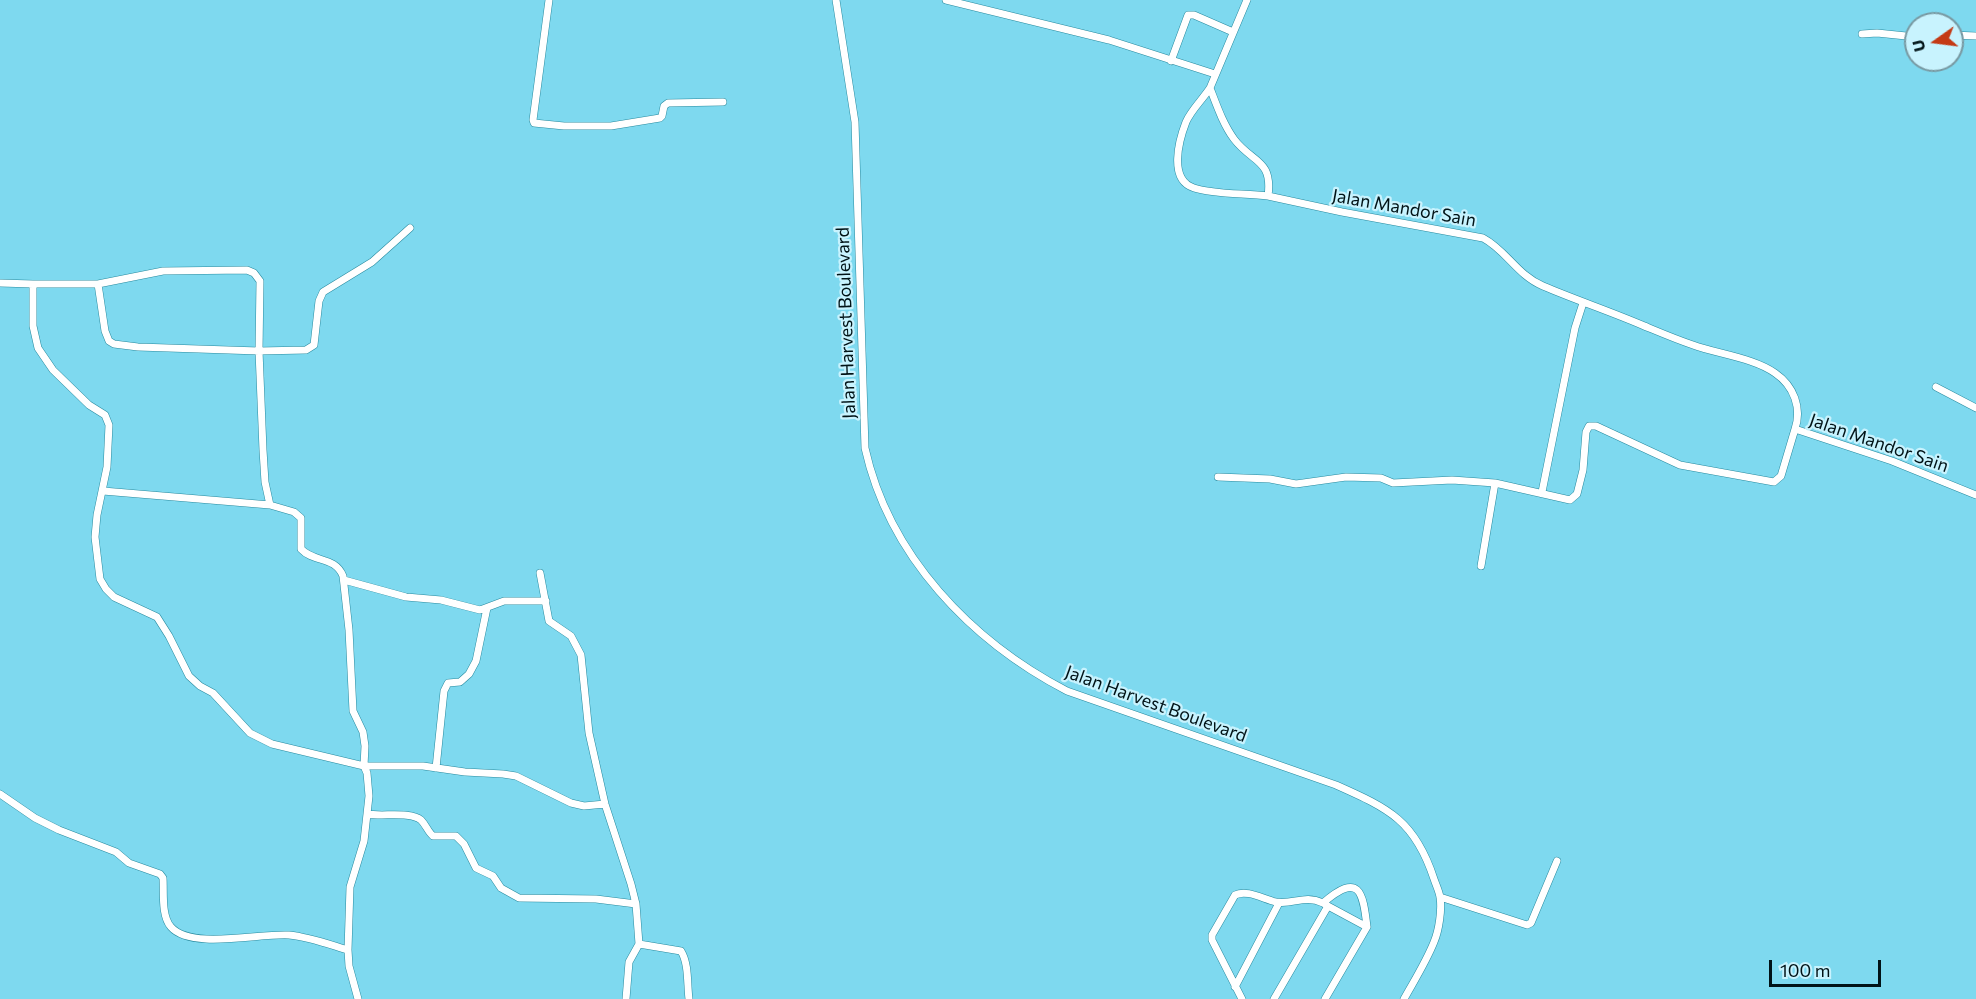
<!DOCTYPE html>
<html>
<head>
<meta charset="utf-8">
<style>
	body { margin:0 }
	#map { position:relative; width:1976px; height:999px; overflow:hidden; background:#7ed9ef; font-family:Commissioner,sans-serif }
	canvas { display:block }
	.north { position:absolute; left:1904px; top:12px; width:60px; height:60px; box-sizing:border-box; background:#c8f3fe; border:2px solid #7899a2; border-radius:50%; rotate:256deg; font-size:16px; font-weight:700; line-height:24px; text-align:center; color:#011317 }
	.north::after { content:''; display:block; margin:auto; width:21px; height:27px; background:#c43a15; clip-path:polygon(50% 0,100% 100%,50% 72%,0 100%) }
	.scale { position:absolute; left:1769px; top:960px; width:112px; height:27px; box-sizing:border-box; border:3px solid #011317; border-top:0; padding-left:8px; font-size:18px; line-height:21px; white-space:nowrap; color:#011317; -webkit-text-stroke:4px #c8f3fe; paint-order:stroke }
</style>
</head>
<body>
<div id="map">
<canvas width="1976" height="999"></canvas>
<div class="north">U</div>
<div class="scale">100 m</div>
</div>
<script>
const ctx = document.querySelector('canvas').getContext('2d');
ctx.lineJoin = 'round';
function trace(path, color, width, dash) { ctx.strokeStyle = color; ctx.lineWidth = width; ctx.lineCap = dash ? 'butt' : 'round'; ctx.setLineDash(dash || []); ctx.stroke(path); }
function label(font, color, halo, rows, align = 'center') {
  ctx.font = font + ' Commissioner,sans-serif'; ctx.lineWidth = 4.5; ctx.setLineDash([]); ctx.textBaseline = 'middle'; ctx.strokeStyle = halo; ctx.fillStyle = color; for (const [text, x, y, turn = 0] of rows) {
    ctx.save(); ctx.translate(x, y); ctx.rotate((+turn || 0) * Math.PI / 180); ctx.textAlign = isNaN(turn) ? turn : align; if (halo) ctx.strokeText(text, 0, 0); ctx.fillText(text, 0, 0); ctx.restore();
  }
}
const street = new Path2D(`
	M549,0l-16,120 1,3 30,3h47l49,-8 2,-2 2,-10 4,-3 55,-1
	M836,0l19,122 10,326c24,108 106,193 202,243l269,94c54,24 79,36 98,94 2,6 5,12 6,18 2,13 -1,33 -6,45 -8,20 -20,39 -30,57
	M946,0l163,40 106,34
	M1247,0l-37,88c7,18 13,36 24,51 18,24 39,20 34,57l74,16 141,26c23,12 34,37 60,48 33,14 66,25 99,39 17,7 33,14 51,20 25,9 61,13 82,28 19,13 27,35 20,56l97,32 84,34
	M1862,34l15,-1 39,4
	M1952,35l24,1
	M1171,61l17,-46h6l39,17
	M1210,88c-7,11 -19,22 -24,34 -7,18 -18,58 8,66 21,7 52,5 74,8
	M0,283l33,1v42l5,22 15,22 36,35 16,10 4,10 -2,42 -10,48 -2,22 5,42 6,10 8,8 43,20 12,19 20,40 11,10 13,7 37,40 22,11 92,22 3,7 2,23 -5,45 -14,46 -2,63
	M33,284h65l7,47 4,10 5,3 24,3 121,4 47,-1 8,-5 5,-44 4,-9 49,-30 38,-34
	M98,284l65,-13 84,-1 7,3 6,8 -1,70 4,99 2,32 5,23 24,7 7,6v31c13,14 34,7 42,27l6,54 4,81 10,21 2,14 -1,20h59l42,6 38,2 13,2 55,27 13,3 21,-2
	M1936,387l40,21
	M1218,477l52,2 26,5 50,-7 35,1 12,5 59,-3 43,3 75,17 7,-6 6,-24 3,-38 3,-6h7l84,39 94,17 7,-6 14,-47
	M103,491l167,14
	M1542,492l33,-164 8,-25
	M1481,566l14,-83
	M540,573l9,48 22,15 10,19 8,78 16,71 26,80 5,20 3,40 -10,18 -3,37
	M344,580l62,17 35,3 39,10 24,-9h42
	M436,768l8,-77 4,-8 12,-1 9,-8 7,-13 11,-53
	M0,794l35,24 24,12 57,22 13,11 31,11 3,4c1,14 -2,38 8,49 20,23 89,6 118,8 20,2 39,9 59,15l1,16 9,33
	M367,814c15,3 43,-3 54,6 5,5 7,12 12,16h23l8,8 12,24 17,8 8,12 18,10 77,1 40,5
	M1440,897l87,28 4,-2 26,-62
	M1328,906l39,21
	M639,944l42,7c8,13 6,33 8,48
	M1235,987l44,-84
	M1242,999l-30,-59v-5l23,-40c12,-6 28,4 41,7 18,3 28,-8 47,1 36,-31 40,-12 44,24l-42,72
	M1274,999l54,-93 -5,-3`);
const streetNames = [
	["Jalan Mandor Sain",1404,208,10],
	["Jalan Harvest Boulevard",846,323,-92],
	["Jalan Mandor Sain",1879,443,19],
	["Jalan Harvest Boulevard",1156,704,20]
];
trace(street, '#278a9f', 8);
trace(street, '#fff', 7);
label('18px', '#011317', '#c8f3fe', streetNames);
</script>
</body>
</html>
